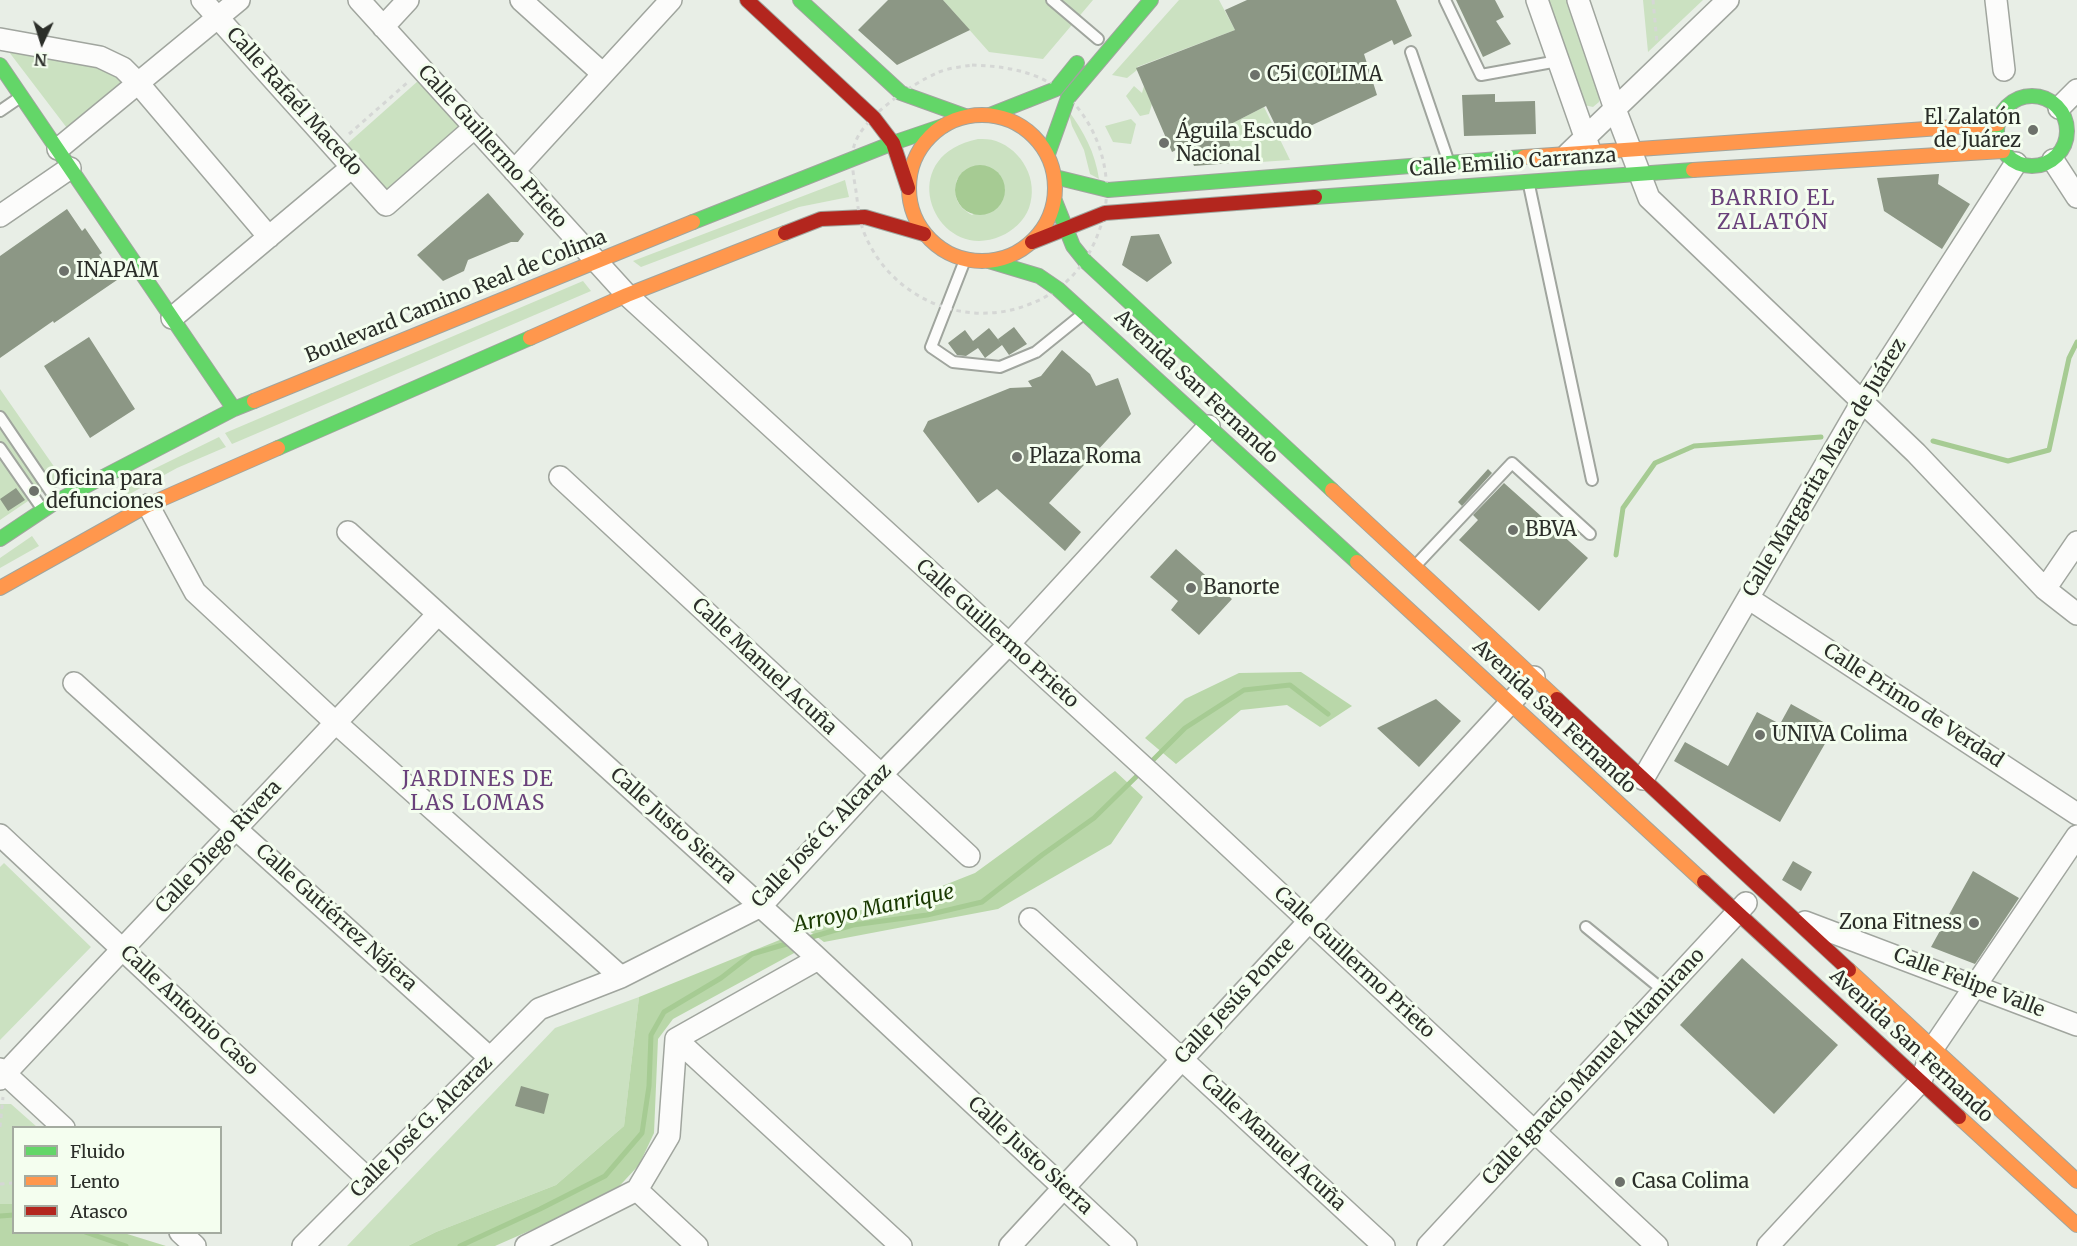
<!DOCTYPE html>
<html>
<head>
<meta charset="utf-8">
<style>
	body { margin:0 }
	#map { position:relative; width:2077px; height:1246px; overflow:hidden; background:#e8eee6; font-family:Merriweather,serif }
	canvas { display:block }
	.legend { position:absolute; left:12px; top:1126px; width:210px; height:108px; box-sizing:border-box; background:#f4feef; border:2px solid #a4aba0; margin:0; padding:8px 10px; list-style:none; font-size:18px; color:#2b2e29 }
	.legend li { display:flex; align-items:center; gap:12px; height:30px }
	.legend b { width:30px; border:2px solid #a4aba0 }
	.north { position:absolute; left:12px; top:12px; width:60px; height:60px; -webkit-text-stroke:4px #f4feef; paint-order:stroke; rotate:184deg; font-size:16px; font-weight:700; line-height:24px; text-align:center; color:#2b2e29 }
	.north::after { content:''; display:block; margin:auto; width:21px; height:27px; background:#2b2e29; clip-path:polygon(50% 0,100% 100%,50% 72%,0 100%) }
</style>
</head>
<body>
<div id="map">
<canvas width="2077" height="1246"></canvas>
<ul class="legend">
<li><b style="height:8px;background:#63d668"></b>Fluido</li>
<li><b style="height:8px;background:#ff974d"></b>Lento</li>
<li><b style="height:8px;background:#b3261e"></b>Atasco</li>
</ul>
<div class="north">N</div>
</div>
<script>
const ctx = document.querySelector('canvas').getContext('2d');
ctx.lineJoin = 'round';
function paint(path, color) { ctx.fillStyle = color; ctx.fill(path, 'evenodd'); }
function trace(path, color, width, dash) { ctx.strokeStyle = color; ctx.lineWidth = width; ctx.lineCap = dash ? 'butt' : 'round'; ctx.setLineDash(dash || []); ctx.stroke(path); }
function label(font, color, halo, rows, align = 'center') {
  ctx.font = font + ' Merriweather,serif'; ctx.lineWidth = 6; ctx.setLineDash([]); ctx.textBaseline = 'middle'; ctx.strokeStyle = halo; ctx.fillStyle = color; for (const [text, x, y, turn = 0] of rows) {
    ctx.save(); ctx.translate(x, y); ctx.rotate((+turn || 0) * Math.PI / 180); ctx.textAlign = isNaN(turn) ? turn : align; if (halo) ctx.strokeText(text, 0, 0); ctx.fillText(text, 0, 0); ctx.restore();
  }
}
const green = new Path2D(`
	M943,0h150l-50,59 -54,-7z
	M1179,0h40l16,30 -98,37v3l-10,8 -15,-3z
	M1547,0h19l33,97v5l-6,5 -9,-2z
	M1643,0h60l-55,52z
	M6,48l94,15 28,22 -58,47z
	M418,81l43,48 -72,64 -43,-48z
	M1134,86l8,7 2,-7 8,18 -3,10 -9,2 -14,-20z
	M1264,107l26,53 -59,4 -1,-20 -7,-16z
	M1068,110c16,22 27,42 31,69l-9,-5 -6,-24 -12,-24z
	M1131,119l5,5 -5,20 -18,-2 -8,-16z
	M978,139c6,0 12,0 18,2 26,9 43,39 33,67 -5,13 -16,23 -28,28 -65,29 -111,-79 -23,-97zM999,174l6,15 -33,26c-15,-8 -20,-20 -15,-36z
	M845,180l4,17 -50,10 -158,60 -8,-6z
	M583,281l8,10 -359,153 -7,-11z
	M0,389l62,89 -62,42z
	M219,437l7,10 -49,21 -51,28 -7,-10z
	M32,536l7,10 -39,22v-10z
	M4,863l87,84 -91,93v-173z
	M639,997l-15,129 -68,59 -120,47 -28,14h-61l208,-218z
	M0,1104h11l26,23 -23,1 -1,76h-13z`);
const forest = new Path2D(`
	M1301,672l51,34 -32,21 -33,-22 -46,5 -65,54 -31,-26 40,-39 54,-26z
	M1115,771l28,26 -32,47 -113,65 -174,33 -27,-20 102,-19 76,-30z
	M782,939l14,13 -123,67 -15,20 -4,94 -15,32 -28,30 -116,51h-87l28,-14 120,-47 68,-59 15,-129z
	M0,1204h13l1,28 110,1 42,13h-166z`);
const water = new Path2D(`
	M955 190a25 25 0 1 1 50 0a25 25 0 1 1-50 0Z`);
const stream = new Path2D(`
	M1933,441l75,20 41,-11 20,-92 8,-16
	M1616,555l7,-47 32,-45 39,-17 127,-9
	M1147,766l38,-38 59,-38 46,-5 38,29
	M805,939l48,-14 74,-10 55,-13 60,-47 52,-37 47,-46
	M0,1216l14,-1
	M85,1232l41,14
	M460,1246l80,-37 65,-33 37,-43 7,-47 2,-51 13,-23 57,-34 31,-24 41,-12`);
const building = new Path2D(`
	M888,0h55l27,30 -73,35 -39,-35z
	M1247,0h149l16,36 -18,9 -2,-5 -28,14 13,41 -95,44 -16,-33 -43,22 7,16 1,19 -37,3 -8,-21 -14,7 -36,-84 99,-38 -10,-20z
	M1456,0h39l9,17 -8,4 15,23 -28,13z
	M1495,94v8l40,-1 1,33 -72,2 -2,-41z
	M1939,174l-1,10 32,20 -28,45 -58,-38 -7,-33z
	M488,193l36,41 -6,8h-7l-43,18 -4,11 -21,10 -26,-26z
	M67,209l15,22 3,-3 17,25 -3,2 18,25 -63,43 -1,-2 -53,37v-102z
	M1159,234l13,29 -25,19 -25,-17 9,-29z
	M1014,327l13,17 -18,11 -7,-10 -17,13 -7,-10 -12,8 -9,-1 -9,-12 17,-13 8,11 16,-13 12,15 -3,-4z
	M89,337l46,72 -45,29 -46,-72z
	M1062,350l28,24 6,12 22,-8 13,36 -82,89 32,29 -16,19 -68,-62 -19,14 -55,-72 5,-10 82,-33 22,-1 -4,-6 13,-5z
	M1488,469l4,4 -30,33 -4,-4z
	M1504,483l84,75 -49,53 -80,-71 19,-20 -5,-5z
	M16,488l9,12 -17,11 -8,-12z
	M1176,549l56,50 -33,36 -28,-25 7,-9 -28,-24z
	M1436,699l25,22 -42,46 -42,-39z
	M1791,704l43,24 -54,94 -106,-61 11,-19 43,24 29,-54 23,12z
	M1793,861l19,11 -11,19 -19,-11z
	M1973,871l46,27 -44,66 -44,-17z
	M1742,958l96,87 -64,69 -94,-89z
	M521,1086l28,8 -5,20 -29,-8z`);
const path = new Path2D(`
	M1653,0l4,43
	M972,65c23,1 44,3 66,12 53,23 80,92 64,145 -11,38 -35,68 -72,82 -64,26 -138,-5 -165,-69 -6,-14 -7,-29 -9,-44 -2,-13 -6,-32 -2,-45 7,-27 57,-62 83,-73 10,-5 24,-6 35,-8z
	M349,134l58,-51
	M0,1127l3,-30
	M0,1184l14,-1`);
const lane = new Path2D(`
	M1052,0l46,39
	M1445,0l36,75 77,-14
	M1411,52l37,108
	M0,111l19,-13
	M1529,185l63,295
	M965,260l-34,87 22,15 47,5 36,-15 47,-38
	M0,417l55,81
	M0,448l41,59
	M1417,564l95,-101 78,71
	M1586,927l78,64`);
const street = new Path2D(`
	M202,0l184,205 89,-78
	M359,0l268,295 531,485 499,466
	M521,0l82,74
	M1537,0l52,148
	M1578,0l37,109 34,89 267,255 129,136 32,25
	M1996,0l8,70
	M383,27l25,-27
	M0,39l100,18 23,11 15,15 131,154
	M2059,108l18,-18
	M58,149l181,-149
	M1568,154l160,-154
	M2053,160l24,37
	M514,171l157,-171
	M0,216l70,-48
	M172,318l180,-151
	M560,477l409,379
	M148,505l47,87 141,131 285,254
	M348,532l463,420 315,294
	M2045,589l32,-47
	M1748,598l329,216
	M74,683l416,375
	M1643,779l219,-377 154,-239
	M0,835l369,345
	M1030,919l354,327
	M1805,922l272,103
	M676,1039l225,207
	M0,1069l64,59
	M0,1079l438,-465
	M637,1190l60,56
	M180,1232l15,14
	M303,1246l236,-237 82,-32 140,-71 120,-131 128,-131 200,-218
	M526,1246l111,-56 32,-54 7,-97 142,-80
	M1010,1246l524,-569
	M1428,1246l318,-343
	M1768,1246l153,-165 12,-33 144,-212`);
const fast = new Path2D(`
	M800,0l101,93 64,23
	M0,65l234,344
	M1997 131a35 35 0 1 1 70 0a35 35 0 1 1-70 0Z
	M990,115l66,-26 21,-26
	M1048,154l20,-56 83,-98
	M1055,177l53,13 416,-33
	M1315,197l378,-27
	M1055,201l18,45 12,15 247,229
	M693,222l200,-79 50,-17
	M989,261l50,15 19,13 299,273
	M278,448l252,-110
	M0,539l57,-38 177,-92 20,-8`);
const slow = new Path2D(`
	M909 188a73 73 0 1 1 146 0a73 73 0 1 1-146 0Z
	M1524,157l474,-33
	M1693,170l310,-19
	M530,338l97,-43 158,-62
	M254,401l439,-179
	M1332,490l225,209
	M1357,562l347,320
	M0,588l148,-83 130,-57
	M1849,970l228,211
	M1959,1117l118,108`);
const jam = new Path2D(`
	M747,0l127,118 19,25 15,45
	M785,233l36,-14 44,-2 59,17
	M1032,242l73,-29 210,-16
	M1557,699l292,271
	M1704,882l255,235`);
const markers = [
	[1255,75,6,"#6d716b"],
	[2033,130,6,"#6d716b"],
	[1164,143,6,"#6d716b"],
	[64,271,6,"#6d716b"],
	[1017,457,6,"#6d716b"],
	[34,491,6,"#6d716b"],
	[1513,530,6,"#6d716b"],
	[1191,588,6,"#6d716b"],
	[1760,735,6,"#6d716b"],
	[1974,923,6,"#6d716b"],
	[1620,1182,6,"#6d716b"]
];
const poiNames = [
	["C5i COLIMA",1267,75],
	["El Zalatón",2021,118,"right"],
	["de Juárez",2021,141,"right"],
	["Águila Escudo",1176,132],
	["Nacional",1176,155],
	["INAPAM",76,271],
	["Plaza Roma",1029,457],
	["Oficina para",46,479],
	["defunciones",46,502],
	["BBVA",1525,530],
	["Banorte",1203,588],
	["UNIVA Colima",1772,735],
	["Zona Fitness",1962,923,"right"],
	["Casa Colima",1632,1182]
];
const streetNames = [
	["Calle Rafaél Macedo",294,102,48],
	["Calle Guillermo Prieto",492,147,48],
	["Calle Emilio Carranza",1513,163,-4],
	["Boulevard Camino Real de Colima",456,297,-22],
	["Avenida San Fernando",1196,387,43],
	["Calle Margarita Maza de Juárez",1825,468,-59],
	["Calle Guillermo Prieto",997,634,42],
	["Calle Manuel Acuña",764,667,43],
	["Calle Primo de Verdad",1913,706,33],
	["Avenida San Fernando",1554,717,43],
	["Calle Justo Sierra",673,826,42],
	["Calle José G. Alcaraz",822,836,-46],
	["Calle Diego Rivera",219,847,-47],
	["Calle Gutiérrez Nájera",336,918,42],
	["Calle Guillermo Prieto",1354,963,43],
	["Calle Felipe Valle",1969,983,21],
	["Calle Jesús Ponce",1235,1001,-47],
	["Calle Antonio Caso",189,1011,43],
	["Avenida San Fernando",1911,1046,43],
	["Calle Ignacio Manuel Altamirano",1594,1067,-47],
	["Calle José G. Alcaraz",422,1127,-45],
	["Calle Manuel Acuña",1273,1143,43],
	["Calle Justo Sierra",1030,1156,43]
];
const neighbourhoodNames = [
	["BARRIO EL",1773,199],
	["ZALATÓN",1773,223],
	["JARDINES DE",478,780],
	["LAS LOMAS",478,804]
];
const waterNames = [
	["Arroyo Manrique",874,909,-12]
];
paint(green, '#cbe1c1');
paint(forest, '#b9d7a9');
paint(water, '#a6cb93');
trace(stream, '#a6cb93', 5);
paint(building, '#8c9785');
trace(lane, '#a0a59e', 14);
trace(street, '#a0a59e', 24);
trace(fast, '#a0a59e', 16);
trace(slow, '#a0a59e', 16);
trace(jam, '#a0a59e', 16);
trace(path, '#d5d7d5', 3, [4.5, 4.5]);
trace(lane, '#fcfcfb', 10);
trace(street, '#fcfcfb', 21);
trace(fast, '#63d668', 14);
trace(slow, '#ff974d', 14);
trace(jam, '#b3261e', 14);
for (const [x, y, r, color] of markers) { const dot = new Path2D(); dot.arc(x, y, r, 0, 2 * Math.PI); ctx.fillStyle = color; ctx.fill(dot); trace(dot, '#f4feef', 2); }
label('20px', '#2b2e29', '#f4feef', poiNames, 'left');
label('20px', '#2b2e29', '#f4feef', streetNames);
ctx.letterSpacing = '1.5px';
label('21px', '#6a427b', '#f4feef', neighbourhoodNames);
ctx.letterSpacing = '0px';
label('italic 21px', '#1a3a02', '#f4feef', waterNames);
</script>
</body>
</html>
